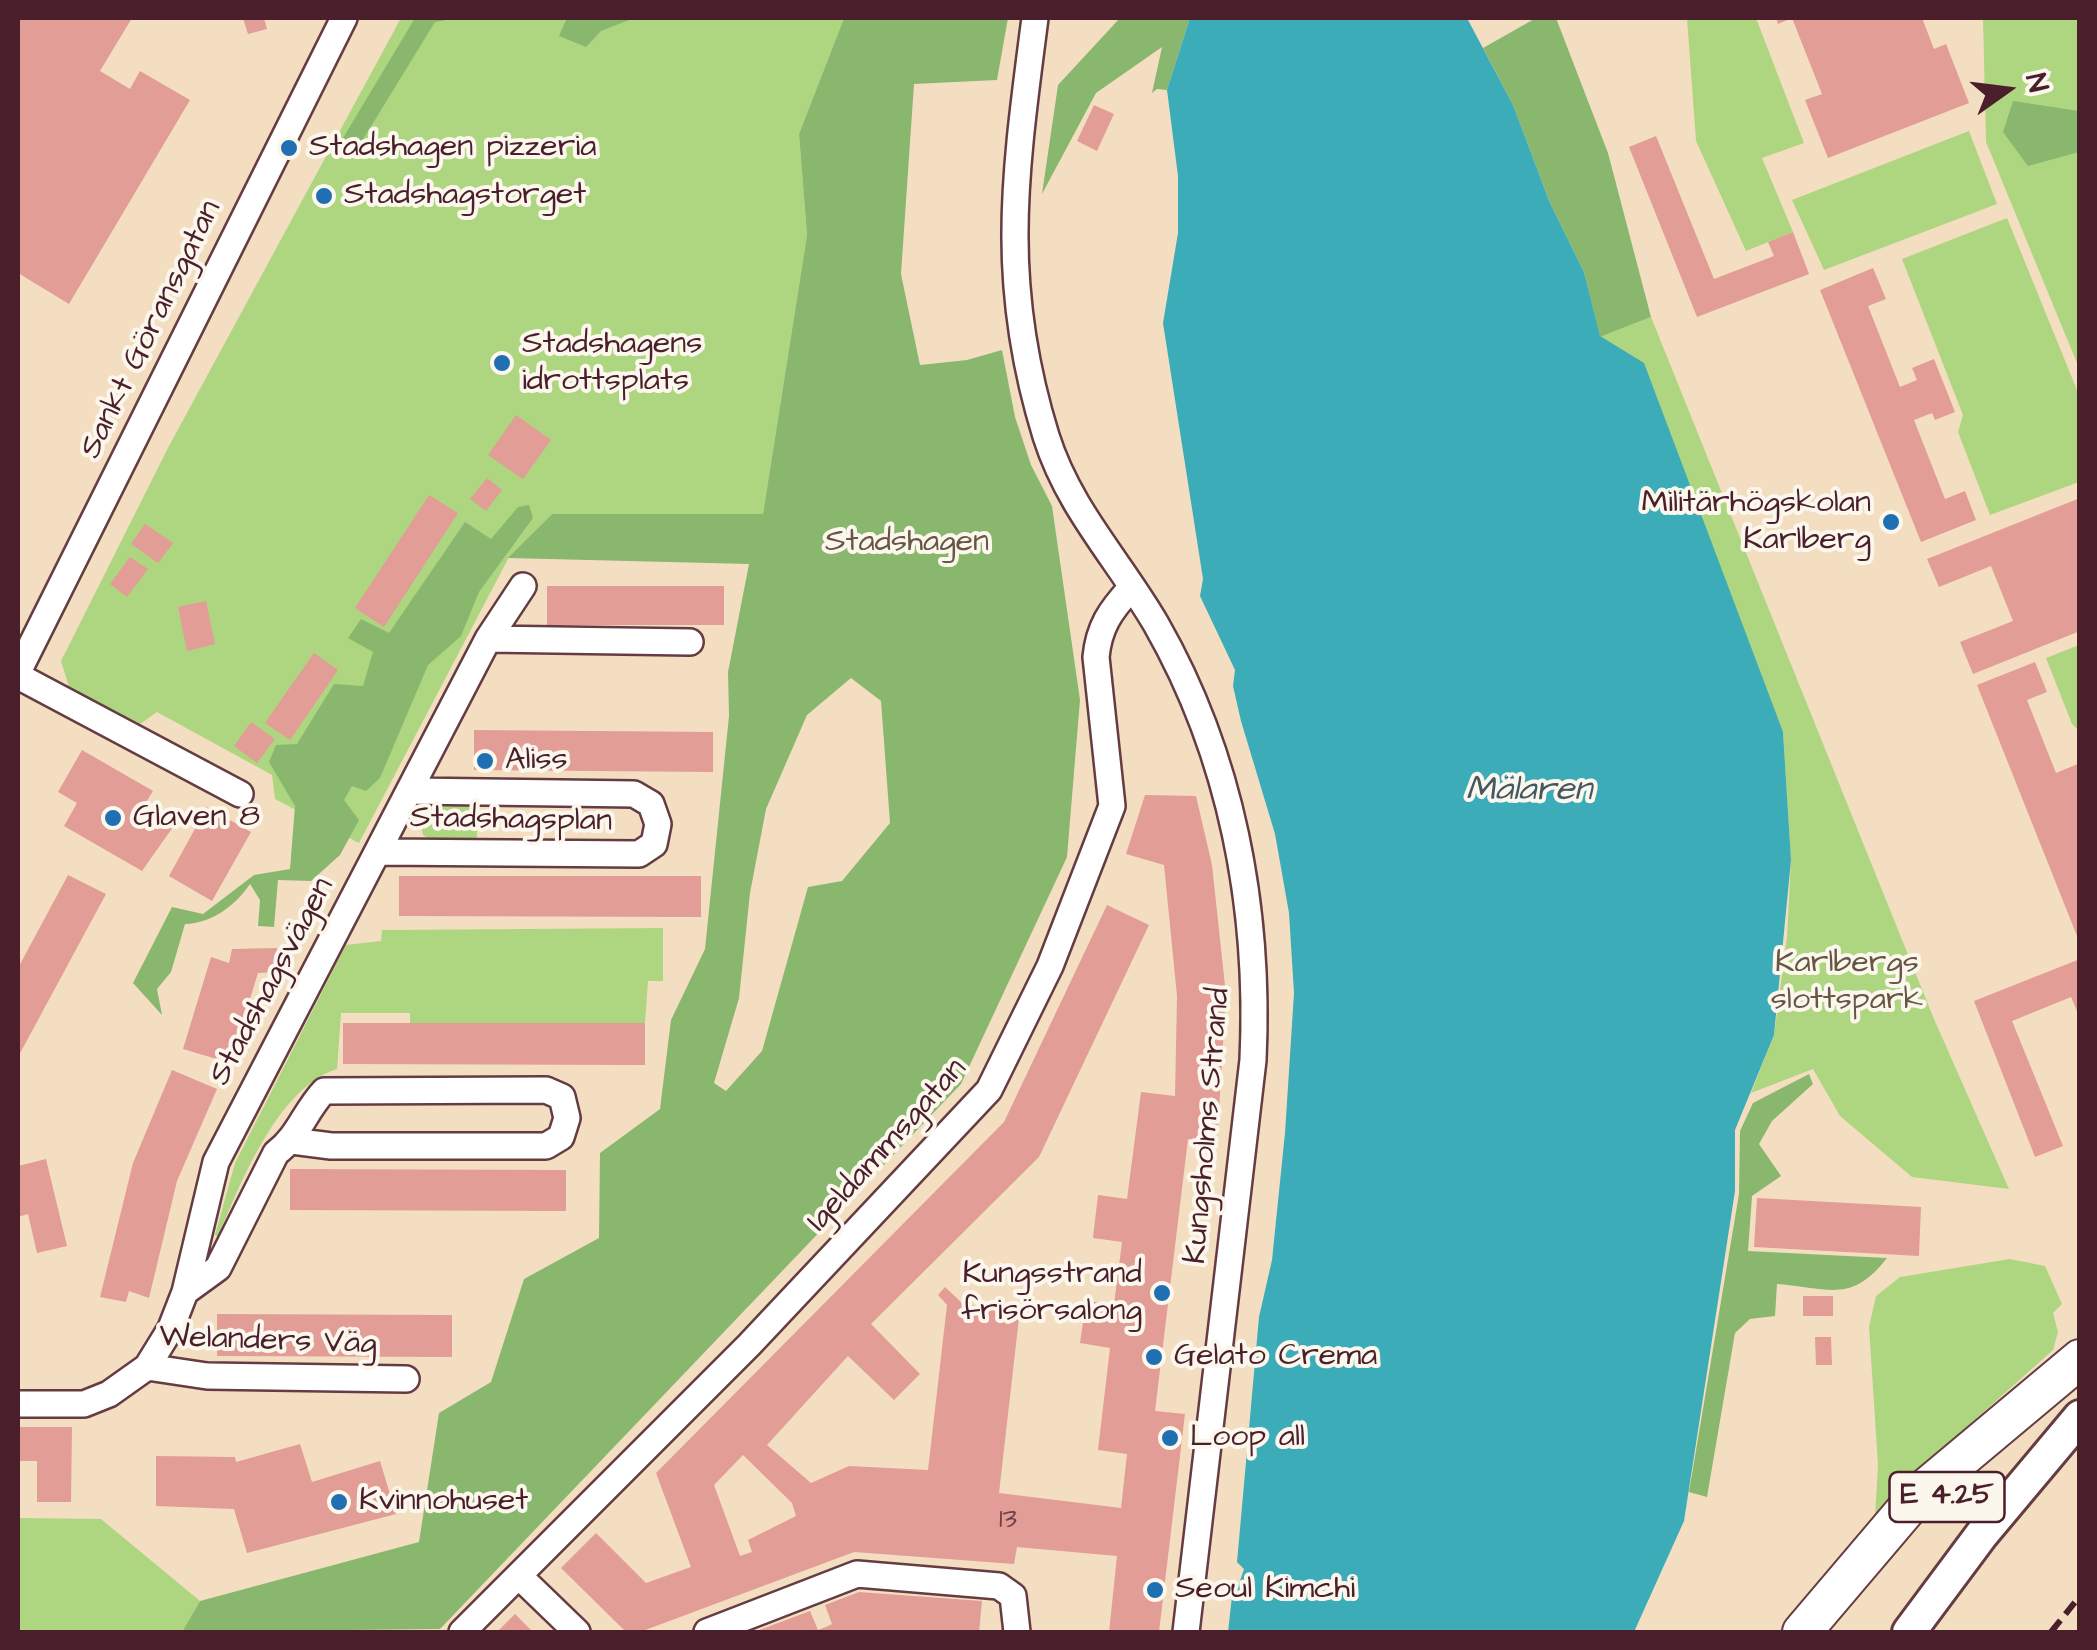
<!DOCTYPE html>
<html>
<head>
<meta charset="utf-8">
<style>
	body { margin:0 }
	#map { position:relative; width:2097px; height:1650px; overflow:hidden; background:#f4dec1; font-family:"Architects Daughter",sans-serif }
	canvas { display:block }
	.frame { position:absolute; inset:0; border:20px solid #4a1f2b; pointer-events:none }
	.north { position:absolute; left:1957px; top:40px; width:100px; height:100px; -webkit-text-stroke:8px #fbf7ec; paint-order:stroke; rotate:76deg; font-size:28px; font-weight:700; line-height:40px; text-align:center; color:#4a1f2b }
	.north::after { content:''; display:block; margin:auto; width:35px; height:45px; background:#4a1f2b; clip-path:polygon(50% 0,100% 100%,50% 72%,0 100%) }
</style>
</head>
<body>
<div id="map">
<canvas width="2097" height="1650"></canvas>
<div class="frame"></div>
<div class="north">N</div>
</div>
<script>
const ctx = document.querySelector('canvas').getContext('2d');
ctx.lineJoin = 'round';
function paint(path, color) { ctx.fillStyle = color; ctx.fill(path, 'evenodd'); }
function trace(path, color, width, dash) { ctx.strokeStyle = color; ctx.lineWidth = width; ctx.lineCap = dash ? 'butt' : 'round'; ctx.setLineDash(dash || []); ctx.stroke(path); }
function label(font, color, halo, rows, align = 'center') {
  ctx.font = font + ' "Architects Daughter",sans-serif'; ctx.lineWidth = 8; ctx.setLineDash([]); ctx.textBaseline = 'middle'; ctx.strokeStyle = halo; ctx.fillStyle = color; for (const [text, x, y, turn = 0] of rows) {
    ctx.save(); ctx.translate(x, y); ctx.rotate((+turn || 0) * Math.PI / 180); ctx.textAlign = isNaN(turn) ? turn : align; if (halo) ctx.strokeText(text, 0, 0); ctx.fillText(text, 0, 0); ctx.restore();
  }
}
const green = new Path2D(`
	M401,18h443l-45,116 8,101 -44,279h-211l-44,45 -149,284 -84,-44 -3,-24 -115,-63 -17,12 -71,-37 -8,-26 108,-215z
	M1687,18h69l48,125 -42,15 31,74 -47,19 -50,-110z
	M1983,18h96v350l-93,-226z
	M1969,131l28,73 -173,66 -32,-70z
	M2007,218l72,177v87l-89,33 -32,-83 5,-17 -61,-156z
	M1651,317l283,702 75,170 -97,-12 -72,-61 -27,-47 -62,24 23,-58 13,-98 4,-77 -8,-128 -183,-395z
	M2079,645v86l-7,-7 -26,-66z
	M430,804h47v37l-47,-1 -7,-5 -4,-19z
	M663,928v53h-15l-3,42h-235v-10h-69l-4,56c-59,18 -97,115 -119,168l-3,-2 20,-72 111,-218 35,-4 1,-11z
	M2010,1259l35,7 17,38 -9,9 5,19 -5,18 -103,92 -70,78 -5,-3 3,-52 -9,-138 7,-31 24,-19z
	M18,1518l83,1 99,82 -18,31h-164z`);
const forest = new Path2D(`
	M415,18h42l-22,4 -81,132 -14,-11z
	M567,18h67l-33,13 -15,16 -27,-11z
	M844,18h164l-11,62 -83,4 -13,190 19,91 47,-5 35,-10 13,67 16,48 21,41 28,194 -13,157 -106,227 -521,545 -258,3 18,-31 219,-59 20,-129 52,-31 33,-103 75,-41 1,-85 60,-44 11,-89 34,-71 24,-233 -1,-44 21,-108 -241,-6 44,-44h211l44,-279 -8,-101zM851,678l30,23 9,122 -48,58 -34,6 -46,164 -36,40 -12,-8 25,-85 11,-105 16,-84 41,-94z
	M1120,18h70l-23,72 -10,-1 -5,4 10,-46 -66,46 -54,101 16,-109z
	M1536,18h20l52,135 43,164 -51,20 -16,-65 -34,-69 -37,-98 -30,-57z
	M2013,101l66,10v41l-51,14 -25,-34z
	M529,505l4,13 -54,74 -18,44 -33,29 -48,113 -14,13 -14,-5 -8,14 15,20 -19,35 -29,26 -33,-1 -4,47 -16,-1 2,-26 -10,-16c-15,22 -38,39 -65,40l-14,48 -14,17 5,26 -29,-32 39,-76 31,7 51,-39 36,-6 5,-63 -26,-44 7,-17 21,-1 37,-60 29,2 10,-34 -25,-14 13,-19 28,14 76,-111 26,17 27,-32z
	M1809,1074l4,10 -41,37 -13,23 22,32 -29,20 -4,55 139,7c-36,46 -57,30 -110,26l-2,32 -25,3 -15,14 -28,164 -18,-5 50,-298 1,-63 13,-28z`);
const water = new Path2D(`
	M1190,18h277l46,87 37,98 34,69 16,64 44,27 139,369 8,128 -17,175 -39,95v61l-51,330 -50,111h-406l5,-45 6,-3 5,-15 -7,-7 22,-245 13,-57 13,-127 9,-140 -5,-80 -14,-79 -34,-113 -8,-35 2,-16 -35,-74 3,-17 -40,-256 15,-90v-57l-11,-86z`);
const building = new Path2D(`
	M18,18h114l-32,53 30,18 10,-18 50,29 -121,204 -51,-31z
	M243,18h21l3,11 -19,5z
	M1776,18h146l12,31 12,-5 23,59 -141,55 -23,-58 17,-6 -30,-76 -14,6z
	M1094,105l20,9 -17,37 -20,-10z
	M1656,136l58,143 60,-23 -6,-14 25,-10 16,42 -112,43 -68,-170z
	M1873,268l13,31 -18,7 32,81 17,-7 -5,-12 22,-9 21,53 -20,8 -3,-7 -18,7 31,79 20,-8 11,29 -55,22 -101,-252z
	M516,415l35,25 -28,39 -35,-24z
	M487,478l15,12 -16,21 -16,-12z
	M429,495l29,18 -74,114 -29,-19z
	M2080,498v133l-107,43 -13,-32 53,-21 -22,-55 -52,21 -12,-28z
	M145,524l28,19 -15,20 -27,-19z
	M130,557l18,12 -21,28 -17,-13z
	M547,586h177v39h-177z
	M206,601l9,43 -28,7 -9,-44z
	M314,653l24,17 -48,70 -25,-17z
	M2035,662l12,30 -20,8 29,73 24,-10 -1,178 -102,-256z
	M251,722l24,17 -18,24 -23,-17z
	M474,730l239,2v40l-239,-2z
	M82,750l71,41 -11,18 31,18 -31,44 -78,-45 13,-23 -19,-11z
	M1145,795l51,1 16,69 14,130 -9,148 -29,-4 -33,272 30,3 -26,218h-50l8,-76 -100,-9 -3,17 -160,-12 -214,80h-14l-65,-64 35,-35 50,50 45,-16 -35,-94 348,-351 103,-217 42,20 -110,232 -168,167 49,50 -26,26 -46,-44 -81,89 44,38 38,-17 79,4 19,-165 -9,-10 7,-8 18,17 57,5 -21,184 122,15 6,-54 -29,-4 12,-102 -30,-5 6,-42 28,3 8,-62 -29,-4 5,-43 29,4 14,-107 34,4 2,-100 -13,-131 -38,-11zM743,1455l49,48 4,13 -48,24 4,12 -12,4 -26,-71z
	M207,807l44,25 -39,69 -43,-25z
	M68,875l38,19 -88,163v-89z
	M399,876h302v41l-302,-1z
	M277,948v24l-19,1 -28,90 -47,-14 28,-92 18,6 3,-14z
	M2080,959v59l-9,-21 -59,24 51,125 -28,11 -61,-156z
	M343,1023h302v42l-302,-1z
	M172,1070l45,19 -40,92 -28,117 -20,-7 -3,11 -26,-5 33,-134z
	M46,1159l21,87 -30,7 -9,-39 -10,3v-51z
	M290,1169l276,1v41l-276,-1z
	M1757,1198l164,9 -2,49 -165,-9z
	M1803,1296h30v20h-30z
	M217,1314l235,1v42l-235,-1z
	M1815,1337h16l1,28h-16z
	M20,1427h52l-1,75h-34v-41h-17z
	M300,1444l12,38 68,-21 16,53 -149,39 -13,-44 -78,-3v-50l79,1 1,5z
	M859,1592l123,9 -3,31h-225l56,-21 8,19 8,-3 6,-3 -7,-19z
	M515,1614l18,18h-36z`);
const minor = new Path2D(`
	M1035,18c-20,155 -37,263 11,418 23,73 72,123 110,188 76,133 104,285 97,436l-67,572
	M488,639l35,-53
	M18,672l326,-654
	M18,676l222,118
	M379,852l260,2 15,-10 4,-20 -7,-20 -17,-10 -223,-3
	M185,1292l33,-24 58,-115c22,-16 29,-42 48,-62l222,-1 16,7 5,21 -6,19 -15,9h-215l-39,-5
	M147,1367l60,9 199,3
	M18,1404h66l25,-10 38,-27 24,-39 14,-36 31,-130 272,-523 202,3
	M520,1577l57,55
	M462,1632l287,-287 240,-255 61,-124 62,-160 -16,-149c3,-30 14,-46 35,-69
	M707,1632l150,-58 142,12 14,10 4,36`);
const major = new Path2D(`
	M1909,1632l73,-98 98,-117`);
const highway = new Path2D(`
	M1802,1632l118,-139 160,-134`);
const rail = new Path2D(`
	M2051,1632l29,-36`);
const markers = [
	[289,148,10,"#1f6fb2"],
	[324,196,10,"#1f6fb2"],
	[502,363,10,"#1f6fb2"],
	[1891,522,10,"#1f6fb2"],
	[485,761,10,"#1f6fb2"],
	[113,818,10,"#1f6fb2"],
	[1162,1293,10,"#1f6fb2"],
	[1154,1357,10,"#1f6fb2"],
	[1170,1438,10,"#1f6fb2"],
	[339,1502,10,"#1f6fb2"],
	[1155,1590,10,"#1f6fb2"]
];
const numberNames = [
	["13",1008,1521]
];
const shields = [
	[1947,1497,115]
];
const shieldNames = [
	["E 4.25",1947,1497]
];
const poiNames = [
	["Stadshagen pizzeria",309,148],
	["Stadshagstorget",344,196],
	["Stadshagens",522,345],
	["idrottsplats",522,382],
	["Militärhögskolan",1871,504,"right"],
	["Karlberg",1871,541,"right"],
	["Aliss",505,761],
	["Glaven 8",133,818],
	["Kungsstrand",1142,1275,"right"],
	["frisörsalong",1142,1312,"right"],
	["Gelato Crema",1174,1357],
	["Loop all",1190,1438],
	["Kvinnohuset",359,1502],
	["Seoul Kimchi",1175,1590]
];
const streetNames = [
	["Sankt Göransgatan",152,330,-64],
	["Stadshagsplan",511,821,1],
	["Stadshagsvägen",273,982,-62],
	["Kungsholms Strand",1209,1126,-85],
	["Igeldammsgatan",888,1146,-48],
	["Welanders Väg",268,1342,2]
];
const parkNames = [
	["Stadshagen",907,543],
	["Karlbergs",1847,964],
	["slottspark",1847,1001]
];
const waterNames = [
	["Mälaren",1529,792]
];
paint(green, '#aed680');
paint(forest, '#8ab76e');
paint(water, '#3cacb9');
paint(building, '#e19d96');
trace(minor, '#643c42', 30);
trace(major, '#643c42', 38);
trace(highway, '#643c42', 42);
trace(minor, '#fff', 25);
trace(major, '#fff', 32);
trace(highway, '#fff', 38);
trace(rail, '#4a1f2b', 6, [15, 8]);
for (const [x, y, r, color] of markers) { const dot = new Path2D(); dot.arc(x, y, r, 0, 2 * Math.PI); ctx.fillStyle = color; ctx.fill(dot); trace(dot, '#fbf7ec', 4); }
label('28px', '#703e46', null, numberNames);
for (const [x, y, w] of shields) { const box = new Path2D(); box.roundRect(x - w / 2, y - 25, w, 50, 8); ctx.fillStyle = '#fbf7ec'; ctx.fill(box); trace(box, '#4a1f2b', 2.5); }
label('bold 30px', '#4a1f2b', null, shieldNames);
label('32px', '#4a1f2b', '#fbf7ec', poiNames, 'left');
label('32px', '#4a1f2b', '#fbf7ec', streetNames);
label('32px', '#685644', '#fbf7ec', parkNames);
label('italic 35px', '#445764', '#fbf7ec', waterNames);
</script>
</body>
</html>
